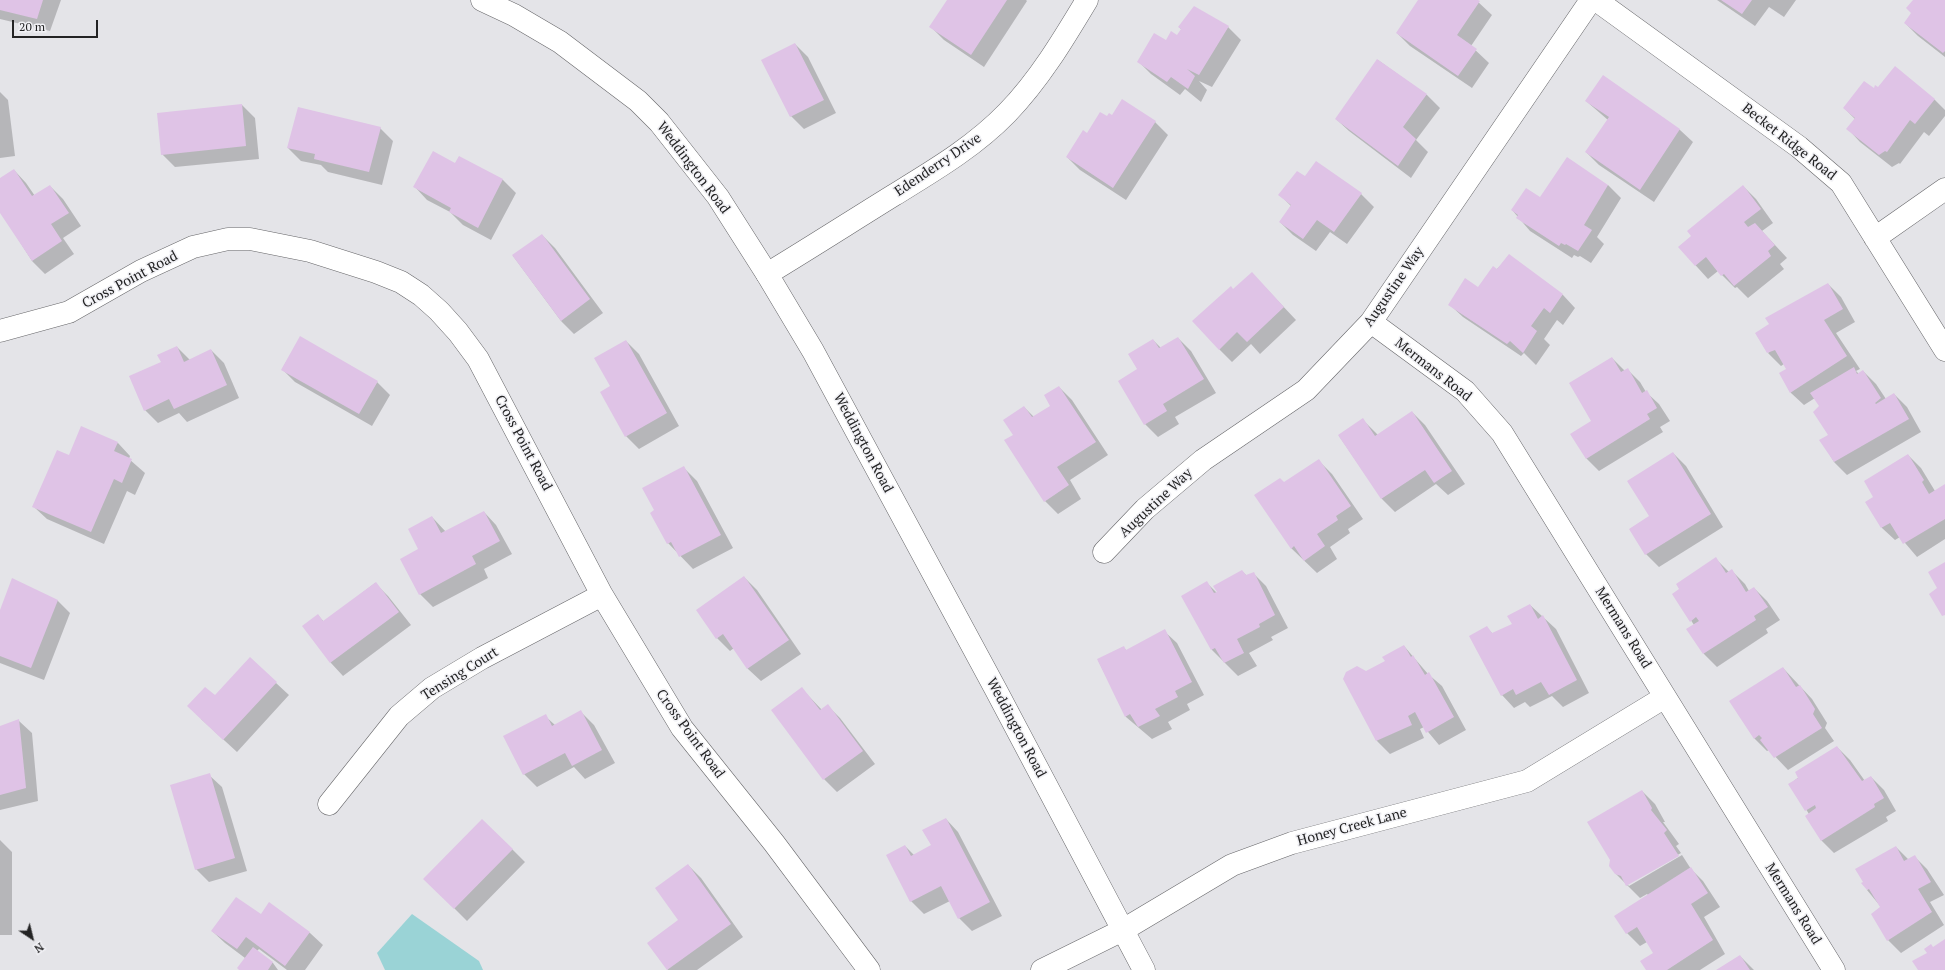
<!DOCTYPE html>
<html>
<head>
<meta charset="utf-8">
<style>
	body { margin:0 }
	#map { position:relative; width:1945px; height:970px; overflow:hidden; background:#e4e4e8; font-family:"PT Serif",serif }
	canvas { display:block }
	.north { position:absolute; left:12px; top:918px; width:40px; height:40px; -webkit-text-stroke:3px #f1f1f5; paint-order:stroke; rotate:145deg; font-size:11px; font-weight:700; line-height:16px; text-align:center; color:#232324 }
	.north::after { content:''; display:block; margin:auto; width:14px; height:18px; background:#232324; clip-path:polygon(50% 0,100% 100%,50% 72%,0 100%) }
	.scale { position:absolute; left:12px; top:20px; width:86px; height:18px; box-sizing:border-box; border:2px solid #232324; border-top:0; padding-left:5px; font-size:12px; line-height:14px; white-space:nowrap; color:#232324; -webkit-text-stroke:3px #f1f1f5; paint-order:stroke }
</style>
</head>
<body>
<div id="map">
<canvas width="1945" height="970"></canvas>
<div class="north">N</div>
<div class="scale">20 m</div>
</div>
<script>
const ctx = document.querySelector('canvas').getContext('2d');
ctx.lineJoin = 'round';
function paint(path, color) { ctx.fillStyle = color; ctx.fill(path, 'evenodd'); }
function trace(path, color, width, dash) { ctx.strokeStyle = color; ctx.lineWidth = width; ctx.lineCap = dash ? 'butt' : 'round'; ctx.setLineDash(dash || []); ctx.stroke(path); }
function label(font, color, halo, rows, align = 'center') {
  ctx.font = font + ' "PT Serif",serif'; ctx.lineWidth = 3; ctx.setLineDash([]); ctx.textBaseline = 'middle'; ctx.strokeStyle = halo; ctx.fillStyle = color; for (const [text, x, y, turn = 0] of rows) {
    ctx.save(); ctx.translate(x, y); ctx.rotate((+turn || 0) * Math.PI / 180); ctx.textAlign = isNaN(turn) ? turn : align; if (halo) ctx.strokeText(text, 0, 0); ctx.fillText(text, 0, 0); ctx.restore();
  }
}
const water = new Path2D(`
	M412,914l67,47 4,9h-98l-8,-17z`);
const shadow = new Path2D(`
	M0,0h61l-11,31 -50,-12z
	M949,0h77l1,1 -43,66 -40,-27 -13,-13z
	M1420,0h56l16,15 -21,31 18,17 -17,25 -62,-42 -13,-13z
	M1717,0h79l-12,17 -15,-10 -14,19z
	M1914,0h31v57l-27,-21 -13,-13 8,-10z
	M1179,27h49l13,13 -29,47 -13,-6 8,9 -6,12 -16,-13 -5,6 -29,-21 -12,-12 28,-21 10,-5 5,-6z
	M795,44l13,13 28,56 -32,16 -13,-13z
	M1378,60l49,35 13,13 -24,32 12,12 -17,26 -62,-47 -13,-12z
	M1895,68l40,32 10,10v6l-16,20 -5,-4 -24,32 -1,-1 -7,4 -32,-25 -12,-13 7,-10 -11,-11 34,-19z
	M1603,76l77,54 13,12 -39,60 -55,-37 -13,-13 22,-32 -22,-19z
	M0,92l8,8 7,56 -15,2z
	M242,105l13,13 4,41 -84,8 -13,-13z
	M1112,116l43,6 13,13 -42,65 -46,-30 -13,-13 20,-23 20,-17z
	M380,128l13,13 -11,44 -54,-13 -7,-7 -20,-4 -13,-13z
	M459,157l44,23 13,13 -25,47 -28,-15 -13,-13 -23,-12 -12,-13 40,-23z
	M14,170l12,13 9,13 15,-10 13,13 18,27 -18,12 11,16 -29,20 -13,-13 -32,-50v-32z
	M1305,178l56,16 13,13 -27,37 -17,-12 -14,19 -23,-16 -13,-13 11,-16 -11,-11z
	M1608,185l13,13 -24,39 7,7 -13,19 -11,-7 -2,1 -4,-2 -2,3 -42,-27 -18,-21 28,-11z
	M1743,186l13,13 17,24 -11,8 25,27 -7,6 4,5 -36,29 -11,-11 -2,1 -17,-17 -10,8 -29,-32 13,-11z
	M542,235l13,13 48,65 -29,21 -13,-13 -48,-65z
	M1510,256l53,39 12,13 -12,17 -6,-5 -13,19 6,6 -14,20 -12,-12 -3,3 -58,-39 -13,-12 28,-17z
	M1828,284l13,13 14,25 -19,11 24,36 -4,2 3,3 4,-3 13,13 10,15 8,-5 13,13 14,25 -74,43 -13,-13 -13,-22 8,-5 -9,-29 -5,-8 -11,7 -13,-12 -10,-20 7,-3 -4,-6 -3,2 -13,-13z
	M1264,286l32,34 -36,34 -9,-10 -19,18 -13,-13 14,-59z
	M300,338l77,44 13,13 -18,31 -77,-44 -13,-13z
	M1178,338l13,13 25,42 -41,24 4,7 -21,13 -13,-13 -6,-55 14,-29 8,8z
	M626,341l13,13 40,72 -40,23 -13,-13 -15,-50z
	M177,347l13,13 21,-10 13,13 15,35 -52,24 -8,-9 -21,10 -13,-13 17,-48z
	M1612,358l13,13 3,-1 12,12 6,10 13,12 11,17 -10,6 3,5 -64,39 -13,-13 7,-37z
	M1059,387l13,13 36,55 -38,25 11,19 -23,15 -13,-13 -30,-66 9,-28 10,10 18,-11z
	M1412,412l13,13 40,59 -17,11 -12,-11 -41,28 -13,-13 -43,-63 24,-16 15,15z
	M118,443l12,13 -1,3 16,14 -10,22 -8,-4 -23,53 -57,-25 -13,-12 35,-50z
	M1673,453l13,13 37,61 -64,40 -13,-13 4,-37z
	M1908,455l13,13 14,23 10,-6v54l-28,18 -17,-20 -5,3 -13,-12 -15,-26 8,-5z
	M1319,461l13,13 31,45 -15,10 2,4 -20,14 7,12 -20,14 -26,-25 -7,-65z
	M684,468l13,13 36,67 -40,21 -25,-26z
	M484,512l12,13 16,29 -28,15 4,9 -55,29 -13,-13v-44l12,-33 14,15z
	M1716,559l13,13 3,-1 13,13 4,7 5,-3 13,13 13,19 -14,9 2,4 -51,34 -13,-13 -16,-25 6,-4 -20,-31z
	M1242,571l5,5 6,-3 13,13 22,42 -17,9 2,3 -24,13 8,13 -19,10 -26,-26 -5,-67 11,11z
	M744,577l13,13 44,64 -40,27 -13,-12 -14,-21 -4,3 -13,-13z
	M375,583l13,13 23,29 -68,51 -12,-13 -28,-37 15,-11 6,7z
	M57,600l13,13 -26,67 -44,-17v-50z
	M1530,605l26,24 33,64 -26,14 -11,-11 -22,11 -5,-5 -11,6 -12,-13 -15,-67 6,6 21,-10z
	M1164,631l13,12 27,52 -17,9 3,6 -22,12 4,7 -20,10 -26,-22 -28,-57 25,-13 4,4z
	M1404,646l24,28 14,12 24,44 -27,15 -15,-18 -4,2 4,9 -34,16 -13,-13 -32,-62 21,-7 20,-10z
	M1783,668l29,31 15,24 -2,5 9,13 -46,29 -19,-20 -2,1 -13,-13z
	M276,683l13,12 -52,57 -36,-33 14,-22z
	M802,689l20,21 6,-4 12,12 35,46 -38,28 -13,-13 -51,-68z
	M581,712l13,13 21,38 -30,16 -11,-12 -37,20 -13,-13 -19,-37 40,-21 10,9z
	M19,721l13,12 6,68 -38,9v-83z
	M1837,747l13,13 15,21 6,-4 13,13 12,21 -10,6 2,4 -54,32 -13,-13 -12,-26 -19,-30z
	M209,775l13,12 25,84 -38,11 -13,-13z
	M1642,791l13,13 10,18h-2l16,22 -3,2 5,7 -54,31 2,2 53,-31 9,14 12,12 17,26 -16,10 21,37 -25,16h-53l7,-17 -7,-11 -7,4 -13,-13 21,-38 -1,-1 -7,4 -25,-25z
	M946,819l12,13 44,84 -30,15 -13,-13 -9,-17 -26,13 -13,-13 -6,-55 9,9 18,-9z
	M0,840l12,12v83h-12z
	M1896,847l13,13 5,-4 13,13 17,26 -14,7 14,23 -43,28 -13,-13 -7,-33 -14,-17z
	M512,849l13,13 -58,59 -42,-42z
	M688,865l13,13 42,59 -46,33h-29l-20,-27 32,-23z
	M269,903l41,30 13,12 -18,25h-18l-28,-21 -2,2 16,12 5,7h-38l5,-12 -20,-15 -13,-12 49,-15z
	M1740,956l14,14h-36z`);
const building = new Path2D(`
	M0,0h43l-6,19 -37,-9z
	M947,0h60l-36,55 -42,-28z
	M1418,0h60l2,1 -23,34 20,14 -19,27 -62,-43z
	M1721,0h31l-10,14z
	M1913,0h32v51l-2,2 -39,-30 7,-10 -5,-5z
	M1194,6l35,20 -30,49 -12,-6 8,7 -7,13 -17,-12 -4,5 -30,-20 17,-29 12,7 5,-9 6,4 4,-6 -3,-2z
	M795,43l29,57 -34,17 -29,-57z
	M1377,59l50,35 -24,33 13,12 -18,27 -63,-47z
	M1895,66l40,33 -20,25 -5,-4 -23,32 -2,-1 -6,4 -33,-26 9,-11 -12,-10 21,-27 10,7 1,-3 3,2z
	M1603,75l77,54 -40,61 -55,-38 24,-35 -24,-16z
	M1122,99l34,22 -43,67 -47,-31 17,-27 4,3 13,-21 7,4 2,-3 3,2z
	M242,104l4,42 -85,9 -4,-42z
	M298,107l83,20 -12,45 -55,-13 1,-5 -28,-6z
	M433,151l22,12 4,-7 44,23 -25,49 -29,-16 2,-4 -38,-21z
	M1567,157l41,28 -24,40 8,5 -14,21 -12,-7 -1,1 -4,-2 -2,3 -43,-28 2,-3 -7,-5 15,-22 14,9z
	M1316,161l46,32 -28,39 -17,-12 -14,19 -24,-17 12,-17 -13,-10 19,-24 8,5z
	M14,169l18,27 18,-11 19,28 -18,11 11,17 -30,20 -32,-48v-35z
	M1743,185l18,24 -17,13 4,5 7,-4 20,22 -7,6 3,5 -37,30 -10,-12 -3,2 -15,-19 -11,9 -17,-19 13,-11 -4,-5z
	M542,234l48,65 -29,22 -49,-66z
	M1509,254l54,40 -13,19 -6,-5 -13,18 6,5 -14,22 -13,-12 -3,3 -59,-39 17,-27 13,9 15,-21 4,3z
	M1252,272l32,35 -37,35 -10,-10 -18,18 -27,-29 39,-35 2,3z
	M1828,283l15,26 -19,11 23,36 -57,37 -11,-20 7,-4 -11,-19 -8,3 -12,-20 14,-9 -4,-6z
	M300,336l78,45 -19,33 -78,-44z
	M1178,337l26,42 -41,25 4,7 -23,14 -26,-44 19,-12 -9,-15 25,-15 6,9z
	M626,340l41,73 -42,24 -25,-45 10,-6 -16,-28z
	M177,346l7,16 27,-13 16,36 -53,24 -5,-10 -25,12 -15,-35 32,-14 -4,-7z
	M1612,357l9,15 7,-4 14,25 5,-3 10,18 -10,6 3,5 -64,40 -16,-25 21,-13 -22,-38z
	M1854,367l3,7 6,-4 18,28 -6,5 1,1 18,-11 15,26 -75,43 -15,-22 9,-5 -15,-23 6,-6 -9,-13z
	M1059,386l37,56 -39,25 12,18 -25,17 -40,-62 9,-5 -10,-15 21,-14 8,11 18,-11 -6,-11z
	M1412,411l40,60 -18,12 -9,-13 -44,29 -43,-64 25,-17 12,18z
	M81,426l37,16 -4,9 18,8 -10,24 -8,-4 -23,53 -59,-25 25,-57 12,5z
	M1673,452l38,62 -66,41 -16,-26 20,-13 -22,-35z
	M1908,454l16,26 -2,2 7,12 16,-10v35l-42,25 -13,-21 -9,5 -16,-26 8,-5 -9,-16z
	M1319,459l32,47 -15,10 2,4 -21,14 8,12 -21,15 -10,-15 -3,3 -37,-54 26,-17 4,4z
	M684,466l37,69 -42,22 -8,-15 -4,2 -17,-31 4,-3 -12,-22z
	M484,511l16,30 -28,15 4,8 -57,31 -19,-36 18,-10 -10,-20 24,-13 9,17z
	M1716,557l10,16 6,-4 14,23 8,-5 14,20 -14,9 2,4 -53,34 -17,-25 13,-8 -3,-4 -6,5 -18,-28 7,-5 -3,-5z
	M1945,562v53l-3,1 -13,-22 8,-6 -9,-16z
	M1242,570l4,5 8,-3 21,43 -16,9 1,3 -23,12 7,14 -20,10 -9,-15 -4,2 -30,-54 26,-15 7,12 3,-1 -4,-6z
	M744,576l45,64 -42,29 -24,-35 -7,5 -20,-29z
	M12,578l46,22 -27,68 -31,-12v-46z
	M376,582l23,30 -69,51 -28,-37 16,-12 5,7z
	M1530,604l8,15 5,-4 34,65 -28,15 -8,-13 -25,13 -3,-6 -12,7 -32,-60 18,-10 5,7 20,-9 -5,-8z
	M1165,629l27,53 -17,9 3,6 -23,12 5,7 -22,11 -8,-13 -5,3 -28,-58 27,-13 2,4z
	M1404,645l7,12 2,-2 12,20 4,-3 25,45 -28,16 -11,-21 -7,4 4,9 -36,16 -33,-62 3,-7 11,-6 9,5 19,-10 -3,-4z
	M250,657l27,25 -54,58 -36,-34 18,-19 10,8z
	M1783,667l13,20 4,-2 15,24 -2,5 9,14 -48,30 -14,-18 2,-2 -3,-3 -5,4 -25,-38z
	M802,687l18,23 8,-6 35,47 -40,29 -52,-70z
	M581,710l21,40 -30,16 -7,-13 -42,22 -20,-39 43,-22 6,12z
	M19,719l7,69 -26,7v-69z
	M1837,746l25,35 9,-5 13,22 -10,6 1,3 -54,34 -16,-25 11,-8 -1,-3 -10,6 -17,-27 10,-6 -3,-6z
	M210,773l25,85 -40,12 -25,-85z
	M1642,790l10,18 -1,2 16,20 -3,3 15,23 -53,30 -5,-10 -6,-2 -6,-8 1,-6 -23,-38z
	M946,818l44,84 -32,17 -17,-33 -31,16 -24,-47 19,-10 6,11 20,-11 -9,-15z
	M482,819l31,30 -59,60 -31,-30z
	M1896,846l8,15 11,-6 16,27 -13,7 14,23 -45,29 -16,-27 9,-7 -11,-18 -2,1 -6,-7 2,-1 -8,-13z
	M688,864l43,60 -64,46 -20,-27 31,-23 -23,-32z
	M1691,867l17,26 -17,11 22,36 -46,30h-21l-6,-9 13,-8 -16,-26 -11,7 -12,-18z
	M236,897l25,17 8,-12 41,30 -25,34 -39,-29 -9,12 -26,-18z
	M1945,939v31h-27l-6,-9 15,-8 -3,-4 7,-5 2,3z
	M253,947l20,15 -5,8h-29l-2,-2z
	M1740,955l10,15h-34z`);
const minor = new Path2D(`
	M1596,0l203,147 42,36 104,167
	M1875,238l70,-49
	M767,274c43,-26 85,-53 127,-79 39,-24 80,-48 113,-82 32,-33 56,-73 80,-113
	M1371,322l94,69 37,42 332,537
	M0,331l69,-19 72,-41 52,-24 35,-8h22l60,12 66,21 25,10 20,13 18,16 19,21 20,27 124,236 80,133 92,115 95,127
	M1104,552l41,-43 58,-49 103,-70 65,-68 220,-322
	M329,804l70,-88 33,-28 50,-30 120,-63
	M1042,970l81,-40 109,-65 60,-22 235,-62 138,-84`);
const major = new Path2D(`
	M482,0l32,15 46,27 78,59 21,21 59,75 49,77 46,77 183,339 148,280`);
const streetNames = [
	["Becket Ridge Road",1789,142,38],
	["Edenderry Drive",938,165,-34],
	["Weddington Road",693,168,53],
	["Cross Point Road",130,280,-28],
	["Augustine Way",1394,287,-55],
	["Mermans Road",1433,370,38],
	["Cross Point Road",523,443,62],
	["Weddington Road",863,443,62],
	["Augustine Way",1156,503,-43],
	["Mermans Road",1623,628,58],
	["Tensing Court",460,674,-32],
	["Weddington Road",1016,728,62],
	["Cross Point Road",690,734,54],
	["Honey Creek Lane",1352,827,-15],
	["Mermans Road",1793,904,58]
];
paint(water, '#9ad3d6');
paint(shadow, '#0003');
paint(building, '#dfc3e6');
trace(minor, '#666669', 23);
trace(major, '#666669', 23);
trace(minor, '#fff', 22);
trace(major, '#fff', 22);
label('14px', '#232324', '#f1f1f5', streetNames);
</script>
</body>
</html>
